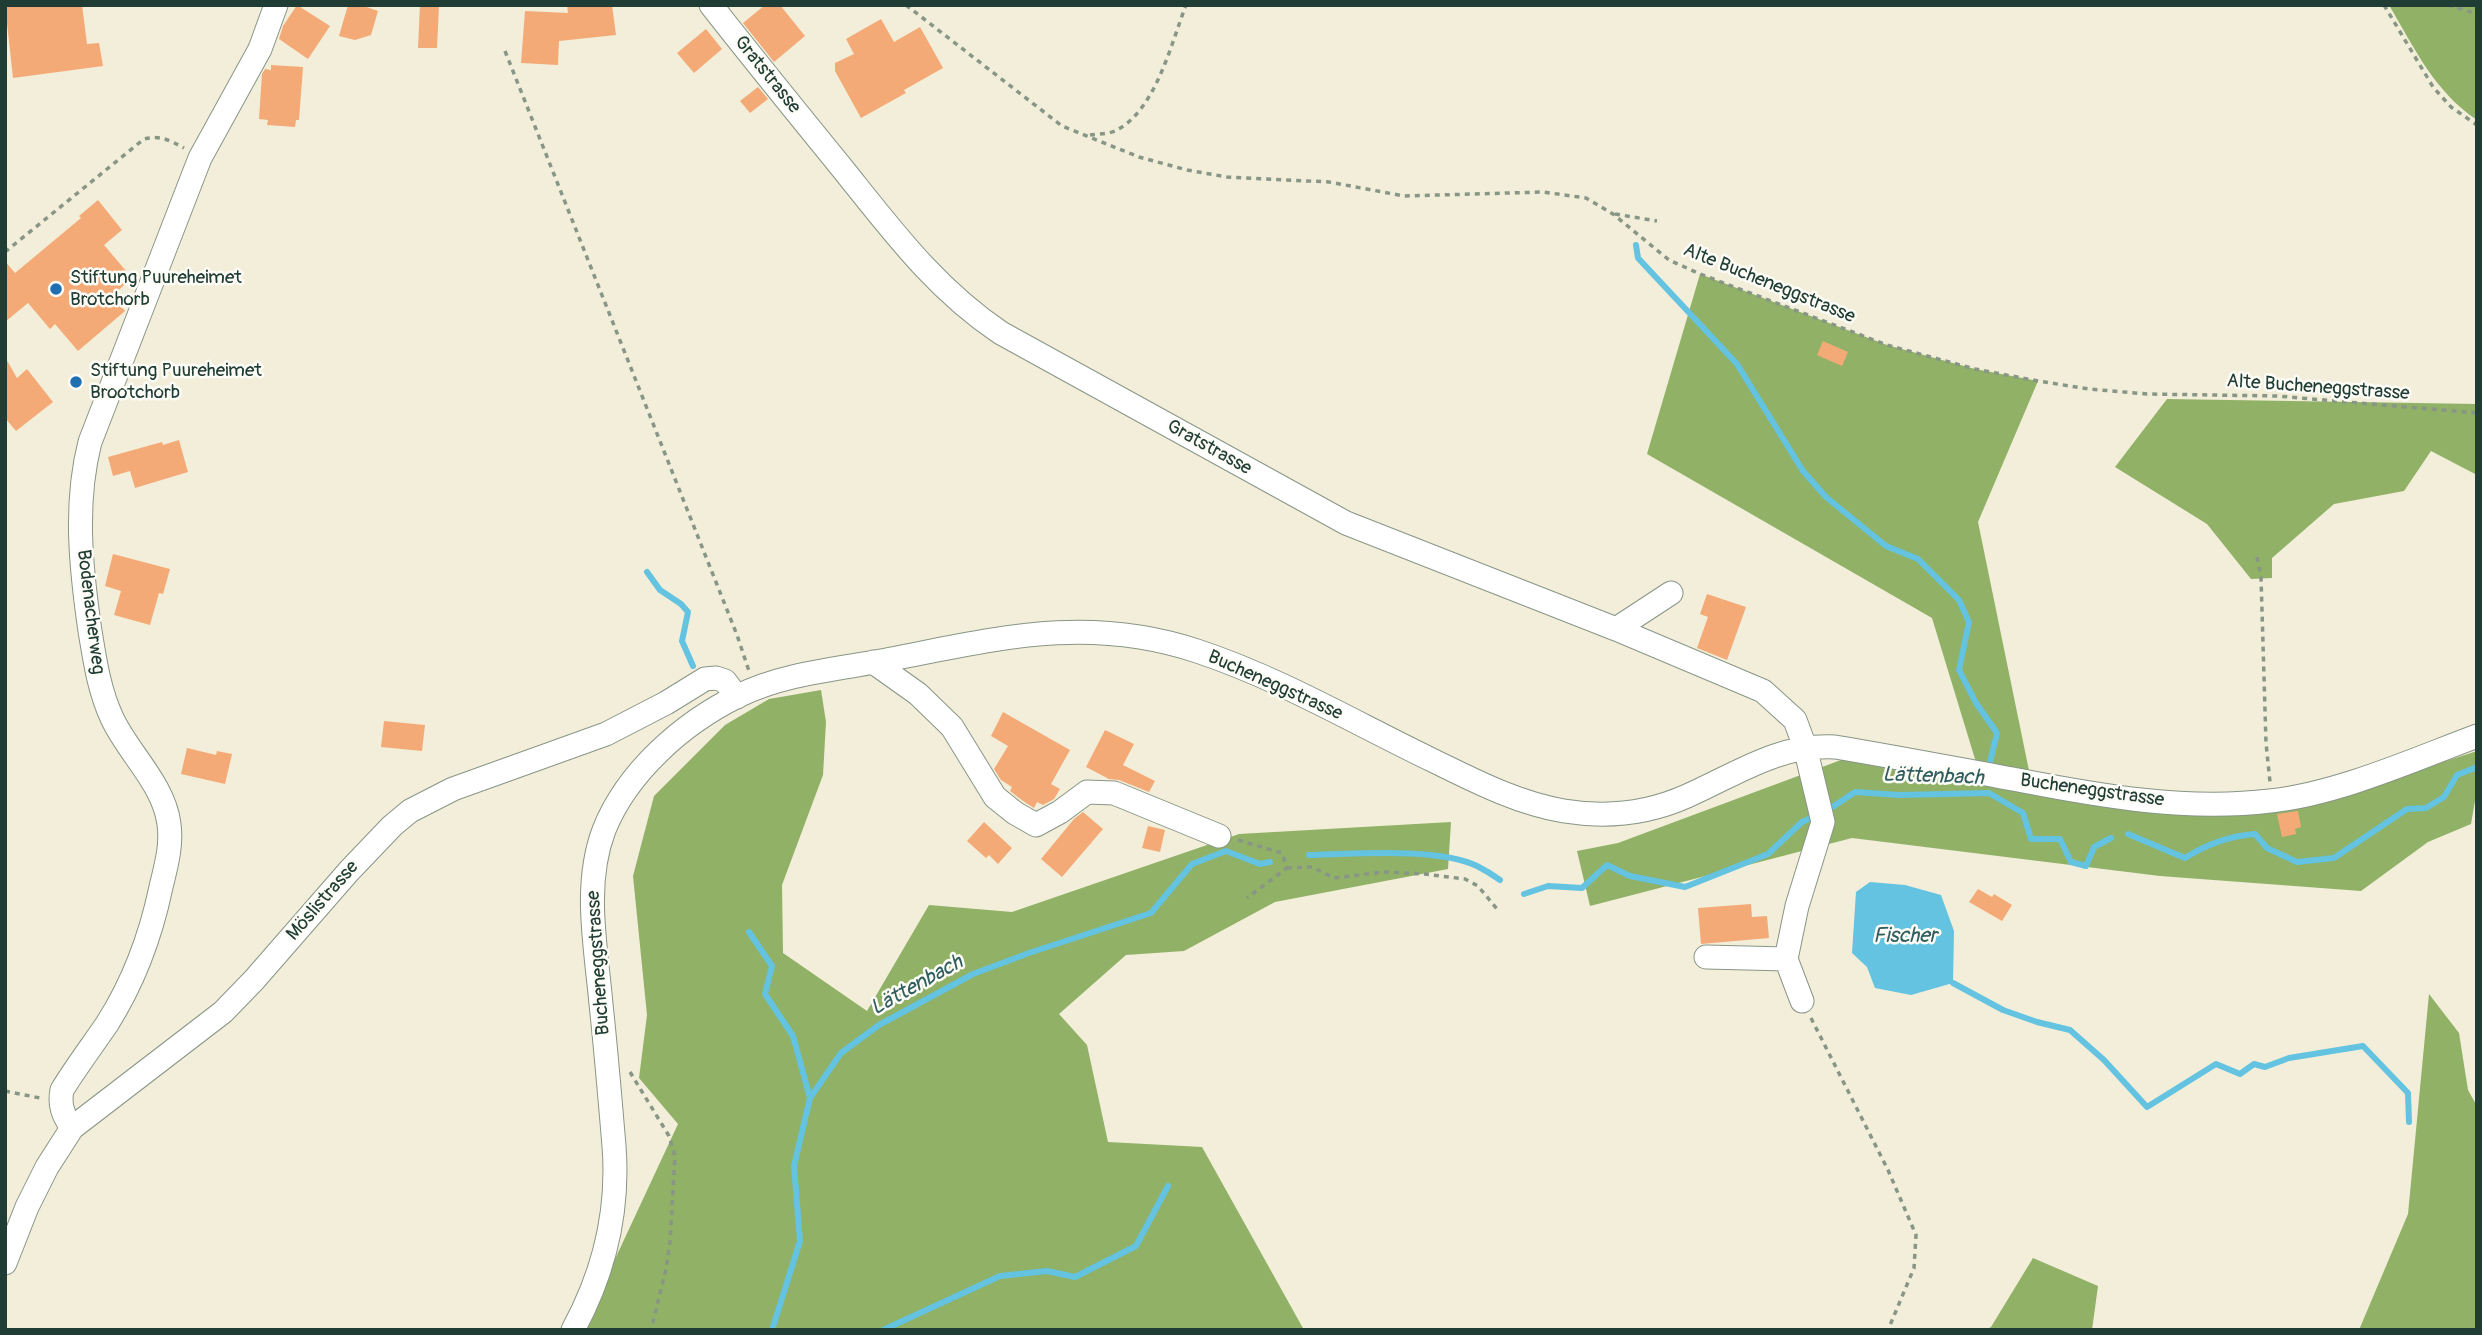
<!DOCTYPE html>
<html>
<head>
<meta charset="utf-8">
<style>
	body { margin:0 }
	#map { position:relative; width:2482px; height:1335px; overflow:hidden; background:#f2eed9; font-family:Pangolin,sans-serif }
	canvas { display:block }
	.frame { position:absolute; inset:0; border:7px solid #1f3d34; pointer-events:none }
</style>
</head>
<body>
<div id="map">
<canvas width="2482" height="1335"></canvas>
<div class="frame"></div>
</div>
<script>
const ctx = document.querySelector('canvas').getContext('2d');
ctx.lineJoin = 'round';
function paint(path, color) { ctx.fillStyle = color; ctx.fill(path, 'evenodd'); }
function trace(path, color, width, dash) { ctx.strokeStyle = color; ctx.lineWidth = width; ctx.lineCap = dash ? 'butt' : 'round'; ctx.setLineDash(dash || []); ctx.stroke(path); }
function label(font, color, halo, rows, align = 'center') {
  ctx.font = font + ' Pangolin,sans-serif'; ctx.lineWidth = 5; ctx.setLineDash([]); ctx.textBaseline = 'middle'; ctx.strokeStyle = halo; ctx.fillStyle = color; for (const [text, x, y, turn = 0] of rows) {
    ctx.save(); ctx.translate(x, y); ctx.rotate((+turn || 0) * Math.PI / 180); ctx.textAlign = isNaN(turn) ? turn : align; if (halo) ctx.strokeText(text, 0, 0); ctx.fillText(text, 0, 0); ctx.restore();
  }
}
const forest = new Path2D(`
	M2389,5h88v115c-43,-29 -62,-71 -88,-115z
	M1700,274l187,71 88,24 63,12 -60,141 56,273 116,16 112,3 49,-9 166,-54v38l-6,35 -43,18 -67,49 -201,-15 -308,-38 -262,68 -13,-55 41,-8 231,-86 133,25 -50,-164 -285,-164z
	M2167,399l310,5v71l-46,-24 -27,40 -70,13 -62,54v20l-21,1 -44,-55 -92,-57z
	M821,690l5,32 -3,53 -41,110 1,68 84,58 62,-106 83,7 227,-78 212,-12 -3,47 -173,33 -91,49 -58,4 -67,59 28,31 21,97 94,5 102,183h-728l26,-43 76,-163 -39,-46 8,-63 -14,-139 21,-80 71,-71 44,-26z
	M2429,994l30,39 9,57 9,16v224h-118l49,-116z
	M2033,1258l65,28 -6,44h-107l6,-3z`);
const water = new Path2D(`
	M1870,882l35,3 36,10 13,36 -1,52 -42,12 -36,-7 -8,-21 -15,-14 4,-61z`);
const stream = new Path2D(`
	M1636,245l2,13 99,106 66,107 23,26 60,49 32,13 41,41 10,22 -10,48 17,33 21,30 -7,29
	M647,572l13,18 21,14 7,8 -6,29 11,25
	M1831,808l24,-16 44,3 90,-2 34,20 8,26h29l11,23 15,4 8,-19 17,-9
	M2128,834l57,24c22,-14 44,-22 70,-24l12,14 30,14 37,-4 73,-49 19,-1 18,-11 13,-22 20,-8
	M1309,855c43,-1 130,-8 168,11 8,4 16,9 23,14
	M1524,894l24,-8 34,2 25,-23 23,11 55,11 83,-33 34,-32 11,-5
	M749,932l23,34 -7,28 28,42 17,62
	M1953,983l50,27 34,12 33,8 34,30 43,47 69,-43 24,10 14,-10 11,3 24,-9 74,-12 45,47 1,29
	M772,1330l28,-89 -6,-75 16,-68 31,-45 38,-28 94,-51 56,-21 122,-40 41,-49 34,-13 34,13 10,-2
	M883,1330l117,-54 47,-5 28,6 61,-31 32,-60`);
const building = new Path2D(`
	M5,5h77l5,39 12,-1 4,23 -90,12z
	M297,5l33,21 -22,33 -29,-20 4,-13z
	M348,5h13l17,6 -7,24 -16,5 -16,-4z
	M420,5l19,1 -2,42h-19z
	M567,5h45l4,30 -57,6 -1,24 -37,-2 4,-52 43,2z
	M765,5h15l25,31 -31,26 -31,-39z
	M881,19l13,23 26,-15 23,41 -39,22 2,3 -45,25 -26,-47v-8l19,-9 -8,-15z
	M706,29l16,20 -28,24 -17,-20z
	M271,65l32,2 -4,53h-3l-1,7 -28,-2 1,-5 -9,-1 3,-45 3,-5 6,1z
	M758,87l10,12 -18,14 -10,-12z
	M98,200l24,30 -18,15 28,33 -20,18 13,15 -47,40 -23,-27 -5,5 -22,-26 -23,19v-61l10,12 66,-55 -2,-2z
	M1823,341l25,11 -6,14 -25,-11z
	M5,357l12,21 10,-9 26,33 -37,29 -11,-13z
	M179,440l9,32 -53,16 -5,-17 -17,5 -5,-19 54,-15 1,3z
	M113,554l57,15 -7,25 -4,-1 -9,32 -36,-10 7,-24 -16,-5z
	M1707,594l39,13 -19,53 -30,-12 11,-31 -8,-3z
	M1003,712l67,38 -19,34 9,5 -6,10 -11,6 -6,-3 -3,6 -11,-7 -13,-10 2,-4 -11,-7 -7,-11 14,-23 -17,-10z
	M384,721l41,4 -3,26 -41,-4z
	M1105,730l29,14 -11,21 32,16 -6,11 -30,-12 -10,-1 -23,-12z
	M187,748l29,7 1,-4 15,3 -7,30 -44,-10z
	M2298,811l3,16 -6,2 1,5 -14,3 -5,-23z
	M1083,812l20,17 -41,48 -21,-18 33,-40z
	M984,822l28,26 -14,16 -9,-9 -3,3 -19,-17z
	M1148,826l17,4 -5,22 -18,-4z
	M1978,889l14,8 2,-3 18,11 -10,16 -33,-19z
	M1751,904l1,13 15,-1 2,22 -68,6 -3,-36z`);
const path = new Path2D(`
	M906,5l156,121 77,31 48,13 40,7 102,5 75,14 139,-4 43,6 27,16 56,46 31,14 187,71 88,24 63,12 51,8 58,5 130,2 200,17
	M2384,5l49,82 18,20 26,18
	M2448,5l23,7 6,5
	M505,51l232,584 12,36
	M1090,135c8,-1 20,-1 27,-5 39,-21 54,-86 69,-125
	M1615,214l42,7
	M5,252l139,-113c17,-4 25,1 40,9
	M2257,557l4,20 5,166 4,39
	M1238,840l44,13 5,15 -40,30
	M1287,868l25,-1 22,11 50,-6 40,2 41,5 13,7 19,23
	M1811,1018l77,152 28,65 -2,33 -26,62
	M630,1072l39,64 6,20 -5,86 -4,27 -15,61
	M5,1091l35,7`);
const minor = new Path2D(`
	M711,5c43,55 87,109 131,163 49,61 93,121 159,165l345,190 270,106 147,62 32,29 10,27 18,75 -26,84 -11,53 16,42
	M1616,629l55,-36
	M873,662l45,32 34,33 43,70 20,16 21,12 24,-13 27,-20 27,1 105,43
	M1706,957l80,2
	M72,1128c-9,-13 -13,-23 -10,-38 14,-23 30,-44 45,-66 26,-41 44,-89 54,-137 5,-21 11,-41 8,-63 -5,-40 -41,-71 -57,-106 -13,-28 -17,-57 -22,-87 -9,-62 -16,-127 0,-189l110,-284 60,-109 16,-44
	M5,1263l22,-56 20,-40 25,-39 151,-116 31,-32 95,-109 43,-45 18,-15 43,-22 153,-55 60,-31 39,-24 11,-1 9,3 12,16
	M573,1330c31,-57 46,-120 41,-184 -4,-48 -8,-95 -13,-142 -5,-57 -18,-119 3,-174 23,-58 79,-107 134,-134 43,-21 91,-26 137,-34 114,-21 207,-49 322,-11 82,27 158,72 235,109 43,21 85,43 132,51 43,7 83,3 123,-15 50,-22 91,-52 148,-49 61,10 122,22 183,33 82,16 168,31 252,21 67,-7 143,-41 207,-65`);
const markers = [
	[56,289,7,"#1f6fb2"],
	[76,382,7,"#1f6fb2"]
];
const streetNames = [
	["Gratstrasse",767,75,51],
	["Alte Bucheneggstrasse",1769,284,22],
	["Alte Bucheneggstrasse",2318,388,4],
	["Gratstrasse",1209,448,29],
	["Bodenacherweg",90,612,83],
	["Bucheneggstrasse",1275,686,24],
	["Bucheneggstrasse",2092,791,8],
	["Möslistrasse",323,901,-49],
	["Bucheneggstrasse",599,963,-94]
];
const poiNames = [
	["Stiftung Puureheimet",70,278],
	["Brotchorb",70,300],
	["Stiftung Puureheimet",90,371],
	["Brootchorb",90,393]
];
const waterNames = [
	["Lättenbach",1933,777,2],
	["Fischer",1905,937],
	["Lättenbach",917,986,-29]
];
paint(forest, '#90b166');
paint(water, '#63c3e1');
trace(stream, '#63c3e1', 6);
paint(building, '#f4aa77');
trace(minor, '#889686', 25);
trace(path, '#889686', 3.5, [5, 5]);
trace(minor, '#fff', 23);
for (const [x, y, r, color] of markers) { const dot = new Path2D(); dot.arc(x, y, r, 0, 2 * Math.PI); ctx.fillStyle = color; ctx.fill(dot); trace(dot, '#fdfcf7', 2.5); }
label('19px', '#1f3d34', '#fdfcf7', streetNames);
label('19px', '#1f3d34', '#fdfcf7', poiNames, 'left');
label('italic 21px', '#305e5f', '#fdfcf7', waterNames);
</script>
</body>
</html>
